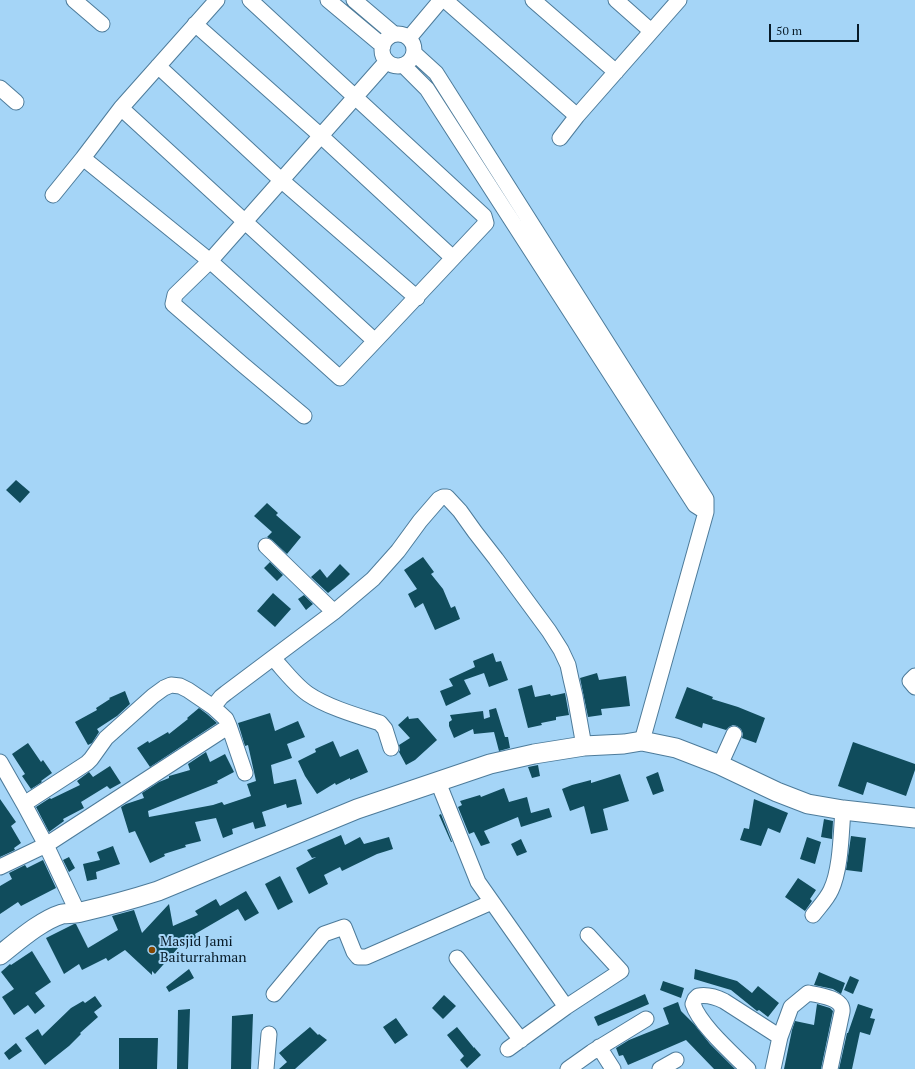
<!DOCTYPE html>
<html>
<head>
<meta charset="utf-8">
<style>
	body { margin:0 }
	#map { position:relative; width:915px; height:1069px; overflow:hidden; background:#a5d5f7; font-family:"PT Serif",serif }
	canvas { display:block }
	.scale { position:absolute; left:769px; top:24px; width:90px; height:18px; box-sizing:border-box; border:2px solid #081b28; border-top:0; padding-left:5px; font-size:12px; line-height:14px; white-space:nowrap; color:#081b28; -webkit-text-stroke:3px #a5d5f7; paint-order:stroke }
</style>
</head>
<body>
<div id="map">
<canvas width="915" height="1069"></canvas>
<div class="scale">50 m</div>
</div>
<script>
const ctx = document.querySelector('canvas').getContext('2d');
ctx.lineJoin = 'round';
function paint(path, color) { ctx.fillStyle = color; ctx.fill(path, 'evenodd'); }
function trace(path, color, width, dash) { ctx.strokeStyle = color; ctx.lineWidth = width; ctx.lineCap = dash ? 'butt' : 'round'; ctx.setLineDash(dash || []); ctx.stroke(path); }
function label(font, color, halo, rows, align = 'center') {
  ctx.font = font + ' "PT Serif",serif'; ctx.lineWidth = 4; ctx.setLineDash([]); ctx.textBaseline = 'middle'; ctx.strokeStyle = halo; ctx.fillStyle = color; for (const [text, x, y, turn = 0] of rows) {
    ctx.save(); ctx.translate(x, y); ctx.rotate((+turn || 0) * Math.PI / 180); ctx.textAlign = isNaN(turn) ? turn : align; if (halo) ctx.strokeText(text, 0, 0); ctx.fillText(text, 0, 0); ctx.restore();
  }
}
const building = new Path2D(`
	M16,480l14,12 -10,11 -14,-13z
	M267,503l11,10 -2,2 25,22 -14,17 -15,-14 -5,-3 5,-5 -18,-16z
	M423,557l11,15 -3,2 12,15 8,19 4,-2 5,13 -25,11 -12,-27 -8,5 -7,-14 9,-5 -13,-19z
	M270,562l13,13 -6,6 -13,-13z
	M340,564l10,10 -6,6 -16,13 -17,-16 9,-8 7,9z
	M273,593l18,16 -16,18 -18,-16z
	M304,595l9,9 -7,6 -8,-11z
	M493,653l3,9 5,-1 7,19 -19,7 -5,-14 -20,7 7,14 -25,12 -6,-15 13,-5 -4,-7 26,-12 -2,-6z
	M597,673l2,7 27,-4 4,30 -29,3 1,6 -14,2 -8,-39z
	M532,685l3,12 15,-3 1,2 14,-3 4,22 -13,2v3l-15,3 1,2 -14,3 -10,-39z
	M687,687l26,10 -1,2 26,8 27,11 -9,25 -14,-5 1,-4 -2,-5 -4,-3 -4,-1 -4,2 -3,3 -23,-7 -1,5 -27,-10z
	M125,691l5,13 -13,12 -20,13 2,3 -7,11 -4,2 -13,-23 22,-12 -1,-2 14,-9 -1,-1z
	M199,708l8,6 10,9 -67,44 -13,-19 11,-7 1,2 19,-11 1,2 19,-15 -1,-1z
	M496,708l9,29h3l2,11 -11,3 -5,-19 -20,2 -1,-5 -19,9 -5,-12v-4l3,-2 -2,-5 33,-4 1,8 6,-2 -1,-7z
	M270,713l5,18 23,-10 7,16 -18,7 5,14 -21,7 3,19 22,-5 6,25 -15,4 -1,-4 -24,8 4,14 -11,3 -2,-7 -21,7 1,5 -10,4 -7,-20 -21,4 6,19 -16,4 1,2 -22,7 1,2 -15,7 -15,-32 -6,2 -8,-26 5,-3 18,-6 -2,-5 17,-11 10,-4v-2l21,-6 -2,-6 18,-12 4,10 15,-8 9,18 -17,9 1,2 -70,28 1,6 64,-12 9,-3 2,3 27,-9 -4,-12 9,-3 -8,-36 -3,1 -7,-23z
	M408,716l1,3 9,-1 19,22 -22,20 -9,5 -7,-13 1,-2 -1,-5 11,-7 -12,-13z
	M333,741l7,16 18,-8 10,23 -18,8v-2l-14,7 -1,-2 -18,11 -12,-18 -7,-15 18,-9 -1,-3z
	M853,742l62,22v6l-9,26 -39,-14 -4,13 -25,-9z
	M28,743l13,19 2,-2 9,13 -11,8 1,1 -11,7 -9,-13 3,-2 -13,-20z
	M538,765l2,11 -8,2 -4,-11z
	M110,766l11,17 -11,6 -3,-3 -26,16 3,6 -21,11 1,2 -15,11 -13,-25 14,-9 1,1 29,-14 -3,-4 12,-9 4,5z
	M658,772l6,19 -11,4 -7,-18z
	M620,774l9,27 -26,8 5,21 -17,4 -7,-28 -14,5 -8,-22 10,-4 19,-5v3z
	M504,788l5,14 18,-5 4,16 18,-5 3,9 -31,10 -3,-10 -34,14 6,12 -9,3 -7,-14 -5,2 -11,-27 4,-2 -2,-4 20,-6 1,2z
	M0,799l16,23 -5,4 10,17 -7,5 1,2 -15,7z
	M754,799l34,14 -8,20 -12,-5 -7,18 -21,-6 4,-12 5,1z
	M441,814l11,28h-1l-12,-27z
	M824,819l9,2 -1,18 -11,-2z
	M341,835l4,10 15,-8 4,7 25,-7 4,12 -16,5 -35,17 -2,-4 -16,8 4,9 -19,10 -13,-26 20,-11 -4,1 -5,-8z
	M851,836l15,2 -4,34 -16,-2z
	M807,837l14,5 -6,22 -15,-5z
	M521,839l6,13 -10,4 -6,-12z
	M113,846l7,18 -24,8 1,7 -10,2 -4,-17 17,-4 -3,-8z
	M69,857l6,11 -6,4 -6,-12z
	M43,860l13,28 -35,18 -3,-4 -18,12v-28l12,-7 -3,-6 16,-8 2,3z
	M280,876l13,26 -15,8 -13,-26z
	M798,878l18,12 -6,9 2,2 -7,10 -20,-14z
	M246,891l13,22 -14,8 -7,-12 -43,25 2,5 -19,9 -23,26 -3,-3v4l-27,-25 -17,11 -2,-3 -24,12 -3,-6 -15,10 -18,-36 28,-14h2l12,24 30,-18 -6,-14 22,-6 8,23 27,-29 4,22 25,-11 -3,-4 21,-12 4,7z
	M32,951l19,31 -16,11 10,13 -10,8 -7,-9 -14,10 -12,-18 12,-8 -13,-17 9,-8 1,1z
	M189,969l5,9 -25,14 -3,-5z
	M695,969l42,12 15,12 6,-7 21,17 -11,14 -9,-7 -2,1 -26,-21 -37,-11z
	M819,972l26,11 -4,11 -8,-5 -19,-4z
	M850,976l9,4 -6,14 -9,-4z
	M663,981l21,7 -3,10 -21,-8z
	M645,994l4,10 -51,22 -4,-9z
	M444,995l12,11 -13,13 -11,-11z
	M95,996l7,10 -8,6 4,5 -18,16 1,1 -12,12 -24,19 -20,-27 13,-9 4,7 29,-28 12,-7 2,2z
	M678,1002l3,9 13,13 16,20 25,25h-21l-28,-29 -58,25 -5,-10 -4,1 -3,-8 13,-8 40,-16 -6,-16z
	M817,1004l13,4 3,3 -12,58h-37l8,-39 3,-9 19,4z
	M858,1004l15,5 -3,9 5,1 -5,16 -10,-3 -8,37h-13l8,-36h1z
	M190,1009l-2,60h-11l1,-59z
	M253,1014l-2,55h-20l1,-53z
	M396,1018l12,17 -13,9 -12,-17z
	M310,1027l8,8 1,-1 8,6 -32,29h-16l8,-7 -8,-9z
	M457,1027l17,21v-1l7,8 -14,13 -7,-8 4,-4 -17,-21z
	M119,1038h39l-1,31h-38z
	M16,1043l6,8 -13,9 -5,-7z`);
const minor = new Path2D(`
	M74,0l28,24
	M328,0l55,46
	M354,0l40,34
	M445,0l132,116
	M533,0l83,72
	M616,0l35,31
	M195,24l126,112 132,122
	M382 50a16 16 0 1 1 32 0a16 16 0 1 1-32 0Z
	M409,38l32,-38
	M414,53l22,20 270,426v13l-64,229
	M403,65l24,24 268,416 11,7
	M158,66l123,114 136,118
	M0,88l16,14
	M121,108l254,233 111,-118 -2,-7 -234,-216
	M560,138l17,-22 102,-116
	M83,158l127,103 130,117 35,-37
	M53,195l30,-37 38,-50 96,-108
	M304,416l-62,-52 -69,-60 2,-9 35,-34 177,-200
	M266,546l68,66
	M273,658c11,12 22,27 35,36 19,13 50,22 72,29l5,6 6,19
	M915,676l-5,5 5,6
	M0,762l24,42
	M720,765l14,-31
	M245,773l-16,-47 -3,-7 -13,-12 8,-10 5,-4 108,-81 39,-33 25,-28 22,-30 19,-22 4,-2h4l13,14 15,21 21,27 53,72 12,19 7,15 3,14 4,17 9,50
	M438,782l40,100 88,125
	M0,867l46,-22 183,-119
	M78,913l-32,-68 -22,-41 63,-41 4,-4 15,-21 47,-42 11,-8 7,-3 9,1 8,4 25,17
	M813,915c6,-8 14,-16 18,-25 10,-21 10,-57 12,-80
	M457,958l64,82
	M274,994l50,-60 20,-7 10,25 4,5h8l126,-55
	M599,1047l14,22
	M508,1049l58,-42 55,-36 -33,-36
	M266,1069l3,-35
	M568,1069l24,-17 54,-33
	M660,1069l16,-9
	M748,1069c-16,-16 -49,-45 -55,-65l2,-5 3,-3c10,-2 18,1 26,5l56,36
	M773,1069l7,-32 11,-30 17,-14c11,2 36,5 34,19l-12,57`);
const major = new Path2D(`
	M0,955c18,-14 40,-34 62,-41 6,-1 13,0 19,-2 26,-6 52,-13 77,-21l199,-82 133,-45 44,-10 50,-8 40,-2 18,-3 34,7 44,17 57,27 31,12 35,6 72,8`);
const markers = [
	[152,950,4,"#824600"]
];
const poiNames = [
	["Masjid Jami",160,942],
	["Baiturrahman",160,958]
];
paint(building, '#104c5c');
trace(minor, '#4d7b9a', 17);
trace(major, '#4d7b9a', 21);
trace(minor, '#fff', 15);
trace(major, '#fff', 19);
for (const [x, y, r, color] of markers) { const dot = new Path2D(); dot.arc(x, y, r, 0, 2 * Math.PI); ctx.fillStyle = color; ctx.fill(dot); trace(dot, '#a5d5f7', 1.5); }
label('14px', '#081b28', '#a5d5f7', poiNames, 'left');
</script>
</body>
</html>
